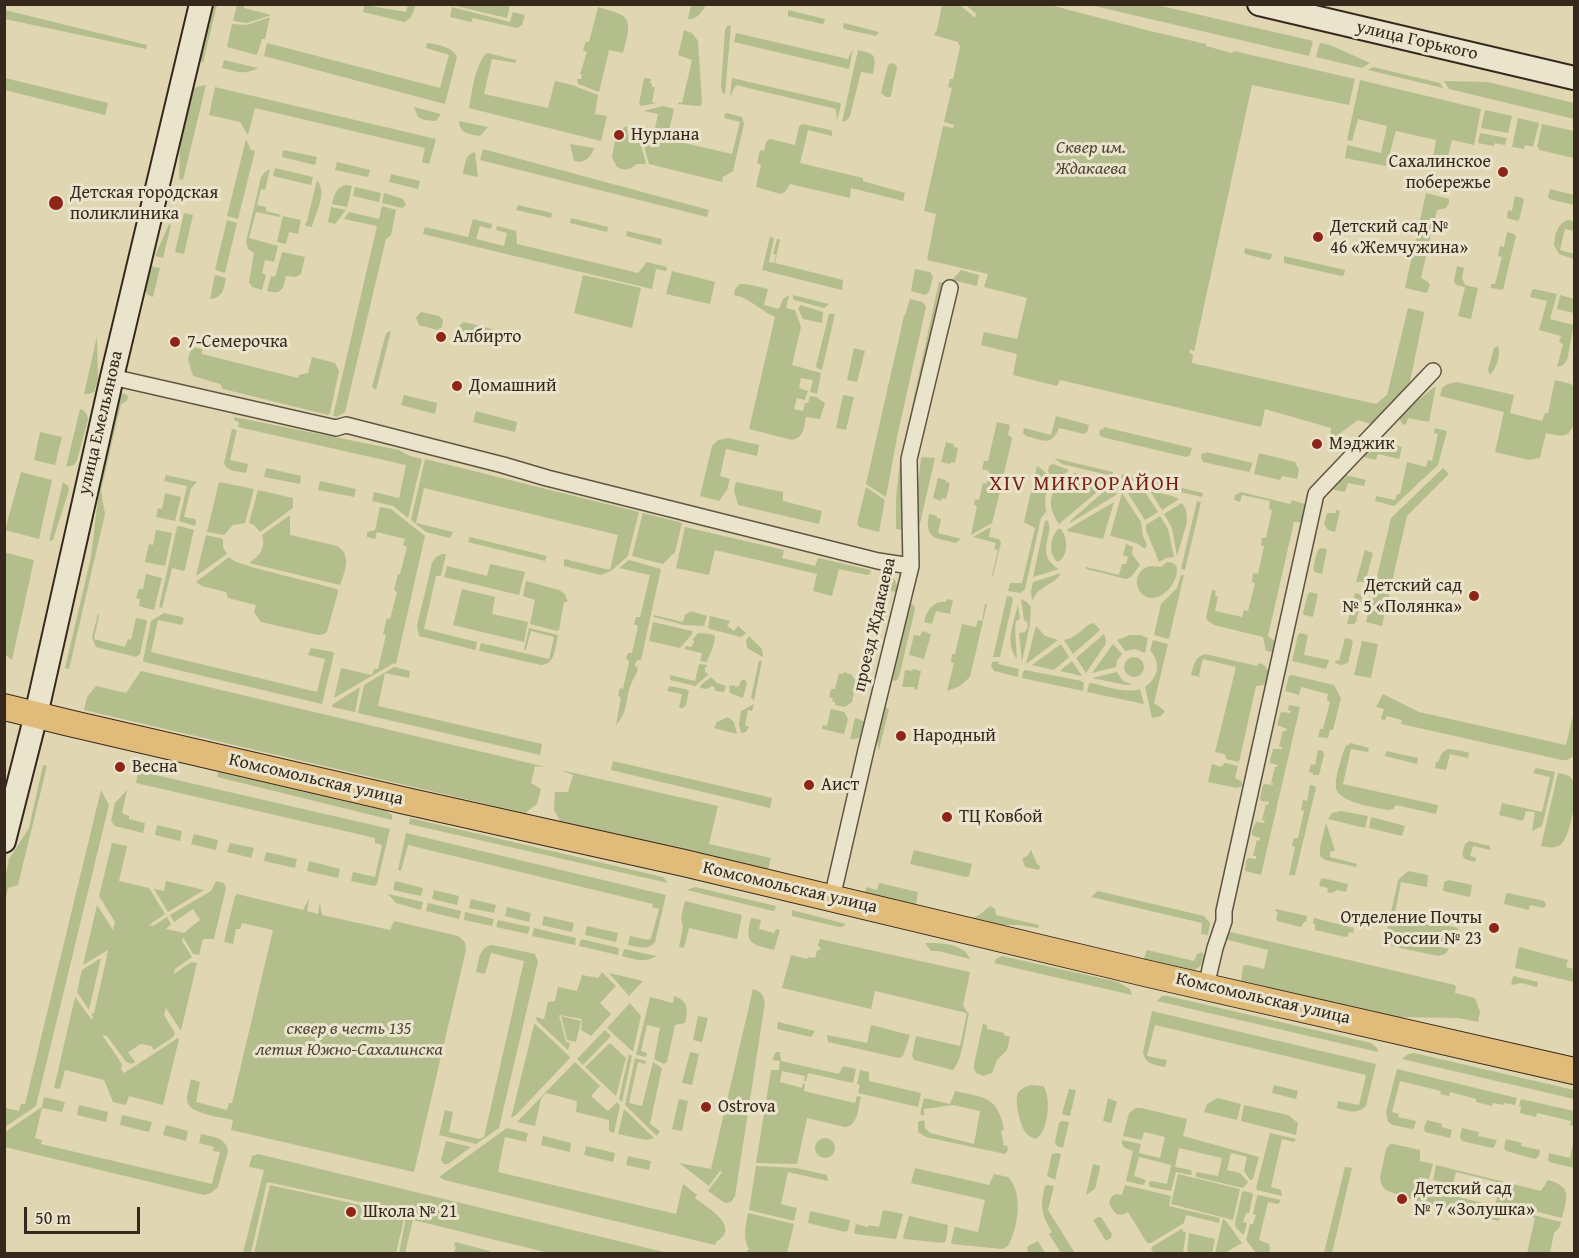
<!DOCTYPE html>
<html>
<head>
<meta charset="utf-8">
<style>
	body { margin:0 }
	#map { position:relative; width:1579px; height:1258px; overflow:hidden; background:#e0d6b2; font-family:"Gentium Book Plus",serif }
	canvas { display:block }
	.frame { position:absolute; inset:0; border:6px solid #37281d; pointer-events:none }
	.scale { position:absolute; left:24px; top:1207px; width:116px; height:27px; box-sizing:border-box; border:3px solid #37281d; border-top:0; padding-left:8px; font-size:18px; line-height:21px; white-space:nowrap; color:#37281d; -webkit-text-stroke:4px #ebe4cd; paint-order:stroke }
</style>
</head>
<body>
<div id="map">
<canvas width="1579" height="1258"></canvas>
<div class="frame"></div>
<div class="scale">50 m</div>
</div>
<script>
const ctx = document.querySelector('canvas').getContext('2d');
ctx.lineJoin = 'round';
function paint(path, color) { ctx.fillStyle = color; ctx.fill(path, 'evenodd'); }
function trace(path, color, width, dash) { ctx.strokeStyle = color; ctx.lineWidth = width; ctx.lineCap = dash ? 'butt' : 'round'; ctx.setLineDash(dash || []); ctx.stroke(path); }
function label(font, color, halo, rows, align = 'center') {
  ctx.font = font + ' "Gentium Book Plus",serif'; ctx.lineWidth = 6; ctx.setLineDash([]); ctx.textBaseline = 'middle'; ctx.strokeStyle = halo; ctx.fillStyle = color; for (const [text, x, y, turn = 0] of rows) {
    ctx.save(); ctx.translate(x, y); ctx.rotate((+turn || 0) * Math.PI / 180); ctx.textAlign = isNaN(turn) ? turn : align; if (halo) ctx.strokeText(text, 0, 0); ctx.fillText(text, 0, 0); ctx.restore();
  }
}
const green = new Path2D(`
	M207,5h10l-14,58 -5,-4z
	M237,5h8l-1,3 27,7 -24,8 -14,-2z
	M365,5l41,7 2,-7h8l-5,12 -6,5 -42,-10z
	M452,5h58l-3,13z
	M691,5h15c-4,7 -9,15 -18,14z
	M942,5h18l15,13 1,-4 -10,-9h84l100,26 56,13v2l26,7 2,-2 121,28 -6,26 -97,-20 -58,267 -3,-3 -2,3 4,3 -1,8 184,41 11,-9 21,-87 16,4v2l-16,77 -5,9 -32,24 -13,-4 -28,21 1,-13 -66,-19 -4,18 -201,-47 -3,6 -44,-11 4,-21 -36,-9 3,-13 33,7 10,-41 -43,-11 4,-13 -61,-14 9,-46 -12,-3 19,-85 10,2 1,-3 -10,-3 8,-34 -4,-1 2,-8h3l7,-32 -2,-5 -24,-7 3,-5z
	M1090,5h67l156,36 -4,15z
	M452,7l58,15 3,-10 12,3 -3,10 -5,3 -44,-10 -2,4 -21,-5z
	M598,7c35,9 34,12 25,46l-14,-3 -10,42 -21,-8 -1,-5h4l1,-4 -2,-1 7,-22 -4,-2 3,-9 3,1z
	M5,10l142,35 -1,4 -141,-30z
	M788,10l37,9 -1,4 -2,1 -34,-8z
	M270,17l-5,22h-3l-5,16 -30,-8 5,-23 15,1z
	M844,23l35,9 -3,4 -32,-7 -1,-2z
	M731,25l-6,70 -3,-3 -1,-6 4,-56 2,-4z
	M684,30l8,3 6,8 4,63 -3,2 -21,-2 1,-2 3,1 10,-43 -14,-5z
	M736,33l112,26 5,-11 -4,21 -115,-27z
	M267,43l173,45 9,-33 -23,-7 1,-5c10,1 26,4 30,14l-12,47 -181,-48z
	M1320,43l10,2 40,18 -8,5 -46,-11z
	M858,50c19,4 18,6 15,24l-12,-2 -11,44 -3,4 -5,2z
	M487,53l29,7v3l-24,-4 -8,35 64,14 7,-27 17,4 26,10 -3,19 12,2 -6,25 -132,-33c3,-15 6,-45 18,-55z
	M224,60l34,8c-13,8 -22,3 -36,0z
	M890,63l5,1 2,4 -6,27 -1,2h-4l-5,-4 7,-28z
	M1373,67l67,16 3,5 -75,-18z
	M5,78l103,25 -3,12 -100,-25z
	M644,78l7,1 -1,4 2,1v3h3l-3,15 5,1 -16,3 -2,-2z
	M732,78l108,25 1,1 -4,17 -1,-12 -100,-24 -6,12z
	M1360,80l121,29 -7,36 -22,-5 -7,29 -10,-3 -3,-3 4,-23 -40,-9 -10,35 -41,-8 2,-13 34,8 6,-27 -29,-7 -6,22 -5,-1z
	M1444,81l44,1 86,21v16l-125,-30z
	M206,85l-23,95 -4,-1 1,-41 12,-48 4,-3z
	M215,87l221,52 -7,25 -7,-2 3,-14 -170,-40 -7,27 -8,-13 -31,-7z
	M663,106l11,3 -7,30 65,15 8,-32 -16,-4 1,-4 2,-1 15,4 2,7 -11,47 -10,6 -1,5 -73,-18 -8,-29 12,2 5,-23 -14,-3z
	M414,107l27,7 -5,7 -12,-1 -6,-3z
	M1485,110l27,6 -4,17 -27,-5z
	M1518,118l21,5 -6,24 -8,-2 -1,4 -12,-2z
	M459,121l29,6 -8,9c-11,-2 -20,-2 -21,-15z
	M802,124l29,6 1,2v4l-24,-6 -8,33 63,15v3l42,12 -2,8 -52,-13 -1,10 -60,-14 -5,8 -5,2 -23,-7 -1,-1 5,-21 -4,-2 3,-13 4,1 2,-9 4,-3 25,6 4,-18z
	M1542,124l32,7v27l-35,-8v-2l-2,-1z
	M627,126l1,12 12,3 6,23h-9c-6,6 -13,7 -20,3l-5,-9c2,-12 3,-26 15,-32z
	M1480,133l27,5 -2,7 -10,-2 -1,3 -16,-3z
	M246,139l5,11 4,1 -17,68 -11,-3z
	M570,144l24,4c-3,10 -10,16 -20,13z
	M483,149l226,61 -2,7 -227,-57z
	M283,150l34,7 -2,8 -33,-8z
	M475,152l3,25 -15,-3c2,-9 2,-20 12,-22z
	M337,162l33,8 -2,7 -33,-7z
	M275,168l38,9 -2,8 -38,-9z
	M270,169l-5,21 -4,-1 -4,16 9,2v4l15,4 -1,2 -24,-5 -7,26 29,8 -4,16 -9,-2 -3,13 4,2 -4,15 -10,-3 -3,-5 5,-29 -6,-4 -2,-7 15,-65 4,-5z
	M391,174l29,7 -2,8 -29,-7z
	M317,180c11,15 -2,32 -5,47l-6,-1 -1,-2 2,-3z
	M346,185l6,1 -5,21 -15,-3c2,-9 4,-17 14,-19z
	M355,187l26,6 -2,9 -26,-6z
	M1550,189l24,6v10l-25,-6 -1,-2z
	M384,193l19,6 3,6 -4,3 -20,-5z
	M1426,193l23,6v4l-3,5 -9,2 -16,68 7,4 2,3 -3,8 -22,-5z
	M1515,196l8,2 1,2 -5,20 -1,1 -11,-3 1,-8 4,1z
	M518,205l34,8 -1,5 -35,-8z
	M382,206l14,4 -5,25 -5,4 -41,173 -8,5 -4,-1 44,-190 -33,-7 5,-7 30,7z
	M331,207l15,3 -11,14 -7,-2z
	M184,213l9,2 -9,39 -9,-2z
	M283,216l18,4 -3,14 -9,-2 -3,12 -9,-2z
	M571,218l37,9 -1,5 -37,-9z
	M473,219l19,5 -1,5 -11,-3 -4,13 28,7 3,-13 -11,-3 1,-4 19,5 1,13 121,29 9,-11 20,5 -1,4 -10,-2 -4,20 -229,-55 2,-7 43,10z
	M227,220l10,3 -12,50 -10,-3z
	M1568,220l6,1v10l-9,-2 -5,21 14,4v5l-15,-5 -5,-9c1,-11 3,-21 14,-25z
	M169,224l2,1 -8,33 -8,-2z
	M627,231l35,8 -1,6 -35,-9z
	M1507,232l7,2 2,2 -13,54 -12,-2v-4h4l7,-27 -4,-1 2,-10 4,1z
	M770,237l4,1 -5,24 5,1 2,-8 -3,-1 4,-15h3l-5,24 68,17 -1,10 -80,-20z
	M1245,248l27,6 -1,4 -2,2 -24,-6 -1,-2z
	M283,252l22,5 -4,17 -5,3 -10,-1c-3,13 -4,19 -19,15l4,-15 4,1 7,-24z
	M1284,256l61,14 -1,5 -2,1 -58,-13z
	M151,266l9,2 -7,29 -5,-2 -3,-5z
	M1457,266l7,2 -2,10 3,7 13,3 -7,31 -13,-3 7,-29 -9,-2 -2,-4z
	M915,269l15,3 3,5 -4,15 -4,3 -14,-4z
	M961,270l18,5 -2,11 -25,-6z
	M672,271l43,11 -5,22 -44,-10z
	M215,275l11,3c-2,11 -3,20 -16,21z
	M583,275l58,13 -9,40 -58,-15z
	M939,282l6,1 -41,199 -3,29 1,19 -6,-1v-32l4,-36z
	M740,284h6l22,5 -4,16 15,4 4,-10 6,-4 -3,13 9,2 6,17 -9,38 29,8 -4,21 -7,-2 3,-12 -12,-2 -2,10 9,3 -3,9 -8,-2 -3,11 9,2 2,-8h3l2,-7 6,1 9,6 -5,16 -14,-2c-2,10 -2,21 -14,23l-43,-11 26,-112c-14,-6 -25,-19 -41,-22l1,-6z
	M1534,289l23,5 -7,25 24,6 -7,35 -4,5 -6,2 6,-23 -4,-2 2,-6 -22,-6 8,-29 -17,-4 2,-7z
	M793,295l36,9 -5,4 -30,-8 -1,-2z
	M1560,295l14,4v14l-17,-4z
	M910,299l13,3 3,5 -29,130 -11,60 -20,-13 38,-168 1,-1z
	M801,305l22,7 -1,11 -19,-4 -5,-11z
	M421,312l18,4 4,4 -1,7 -5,3 -18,-5 -3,-7 2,-3z
	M829,314h6l-13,56 -5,-2 -1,-2z
	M464,322l28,7 4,4 -1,6c-8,7 -22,-1 -32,-3l-3,-2 -2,-5 2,-4z
	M391,331l-15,59 -4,-3 14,-54z
	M97,336l1,44 -4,12 -5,2h-5z
	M1498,346c3,9 -1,22 -8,29l-2,-5 6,-22z
	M192,347l10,2v5l96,24 1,-3 9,-2 4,-16 23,6 4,8 -9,42 -2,2 -105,-26 -3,-5 -27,-8 -5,-17z
	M854,348l11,3 -8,31 -10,-2z
	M1555,380l16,4 3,3c1,12 5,44 -9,48 -6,2 -13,-1 -19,-2l-6,25 -11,2 -34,-8 9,-40 -64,-16 2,-8 6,-4 9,-2 57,13 -4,18 32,8 3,-8h3z
	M1436,386l-7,36 -21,-4 -2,7 -3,-1 -6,-8z
	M124,393l4,3c0,5 -2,6 -7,8l-20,86 4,24 -36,155 -4,-1 26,-111 8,-67 22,-96z
	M404,395l33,8 -2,11 -34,-9z
	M843,395l11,2 -8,33 -10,-2z
	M80,409c5,2 8,5 8,11l-11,40 -3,5 -8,2z
	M476,411l41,11 -2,10 -42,-10z
	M1056,416l33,9 -2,7 -3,2 -25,-6c-7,19 -17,12 -33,8l-3,-3 1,-5 27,7z
	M234,417l165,33 11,6 12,3 -14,59 -15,-12 -21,-5 2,-9 25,6 7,-33 -168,-38 1,-5 -4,-1z
	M997,422l13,3 -2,10 2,1 2,3 -8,34 -3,3 -12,-3v-2l-7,-2 2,-8h4z
	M1104,427l88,21 -2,7 -4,2 -84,-20 -3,-3 1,-5 3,1z
	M1435,428l12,3 -9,34 -44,41 -19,-5 1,-5 19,4 2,-6h3l7,-32 19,5 2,-7 4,1 6,-27 -4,-1z
	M232,429l5,1 -7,30 18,4 -2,9c-8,-2 -19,-1 -22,-10z
	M40,432l22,5 -7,28 -21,-5z
	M728,438l31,7 -2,11 -31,-7 -6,27 10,3 -3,11 -8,11 -19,-5 12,-50 6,-6z
	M1378,440l24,7 -3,12 -21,-5 -2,6 -18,-4z
	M946,442l8,2v3l4,1 -3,15 -4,-1 -1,2 -9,-2z
	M1206,452l47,11 -4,9 -46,-10 -2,-4 1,-5 4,1z
	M1259,453l36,9 4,8 -2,9 -15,-3 -2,4 -26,-6z
	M923,457l12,1 -16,70 -3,2v-27l5,-45z
	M1054,458l59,14 -1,4 -50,-12z
	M425,459l214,53 -11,44 -17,15 -10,4 -37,-9v-7l46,11 8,-35 -194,-47 -8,35 37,9 -3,6 -24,-6 -15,-12z
	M1053,464l16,6 -15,14 -6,-13 1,-5z
	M1037,466c18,11 9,20 8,36 0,4 1,7 1,10l-5,6 -16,71 -4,4 -13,-2 2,-8h12l13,-55 -11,-6z
	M266,468l35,8 -1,8 -36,-7z
	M1443,468l6,6 -42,42 -25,110 -16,-4 25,-104z
	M21,472l31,8 -13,59 -34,-9z
	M1075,473l35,8 -51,43c-16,-24 -7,-38 16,-51z
	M1337,473l29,7 -2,6 -16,-3 -3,9 -14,-3 4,-14z
	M1122,474l81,19 -1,4 -81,-19z
	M166,475l31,7 -6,6 -7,29 11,2 1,3 -1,4 -16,-5 8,-35 -23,-5z
	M938,478l8,2v2l4,1 -4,16 -4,-1 -1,3 -8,-3z
	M320,481l36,8 -2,8 -36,-7z
	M987,481l11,2 3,5 -9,35 -21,12 6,-29 -3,-1 1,-6 4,1 4,-17 4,1z
	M63,482l5,4 1,4 -16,50 -4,1z
	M219,482l35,7 -9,34 -12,2 -9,10 -17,-3z
	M736,482l47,10v9l39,10 -3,13 -81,-19 -4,-15z
	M1115,482l3,5 -2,8 -46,28 1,-3z
	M1122,484l21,5 15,23 -13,8z
	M866,487l19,13 -6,32 -20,-5 -2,-4z
	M258,490l35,8v10l-33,24 -6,-7 -5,-2z
	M1150,491l22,5 7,3 -17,11z
	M1241,492l49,12 2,-4 16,5 -4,17h-10l-26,114 8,6v8l-4,2 -6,-1 -3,-14 -49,-12 -6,-4 -2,-3 6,-28 4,1 -1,5 3,1 -3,14 27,6 2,-7 4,1 7,-28 -3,-1 1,-9 5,1 6,-28 -3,-1 1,-7h4l6,-28 -3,-1 1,-8 -28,-6 -2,7 -6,-2 1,-5z
	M165,493l16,4 -6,24 -19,-4 2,-9 4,1z
	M1122,493l19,29 2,14 4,9 -2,4c-9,-8 -23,-10 -35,-13z
	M1197,501l4,1 -16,68 -4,-1z
	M1114,502l-11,37 -36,-8 1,-2z
	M1182,503l4,7 1,12 -10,34 -5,-28 -8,-14z
	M380,507l11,2 34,27 -29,128 -2,-1 -60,35 7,-30 31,7 2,-6h4l8,-34 -3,-1 4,-16 3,1 7,-27 -3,-2 4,-16h2l7,-27 -4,-2 2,-6 -28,-7 -2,7 -8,-2v-5l8,-2z
	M1336,510l4,1 -5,21 -7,-2 -4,-6 3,-11h9z
	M643,513l39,10 -7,29 -12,12 -31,-8z
	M929,514l8,2v2l4,1 -3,14 23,6 -5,4c-21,-5 -32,-4 -27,-29z
	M290,515v20l47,11c15,8 8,26 3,39l-91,-22c11,-7 17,-15 13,-28z
	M1160,516l8,13 6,28 -8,1 -7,4 -13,-32v-5z
	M1047,520c10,13 -15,33 12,49l-26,8 12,-56z
	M179,526l15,4 -9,39 -1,2 -12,-3 -10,40 -3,-1 18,-80z
	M685,527l99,23 -2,8 33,8 3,-8 53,12 -1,4 -3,1 -28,-6 -7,27 -19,-5 4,-17 -102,-24 -6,25 -33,-7z
	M991,527l-2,10 10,2 2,4 -8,33 -1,-1 6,-25 -4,-1 2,-6 -23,-6z
	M1058,529h3c7,10 8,26 -3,33 -10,-8 -8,-24 0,-33z
	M156,530l16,3 -7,33 -20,-4 4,-18 4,1z
	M206,535l17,4v8l4,7 -31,22z
	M470,537l77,19 -2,5 -77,-19z
	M1126,544l7,3 -1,7 8,11 -9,12 -5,2 -40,-10v-2l33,8 3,-11h4l2,-7 -5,-2z
	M1321,548l6,1 -5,25 -7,-2 -2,-3 4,-17 1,-2z
	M1365,550l8,3 -7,26 -2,3h-8z
	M7,553l27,7 -22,100 -8,-6v-99z
	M442,554h4l-5,22h-5l-12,53 53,13 -1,7 -1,1 -56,-14 -2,-10 15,-63 4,-6z
	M229,557l5,4 21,7 82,21 1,3 -11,40 -3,2 -6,1 -57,-13 -7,-10 2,-7 -28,-7 -2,-6 -24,-6 -6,-4z
	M629,560l32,9 -20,91h-3l-3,3v3l3,2c-1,6 -4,9 -6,14 -8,17 -2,27 -16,43l5,-28 -3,-1 2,-8 3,1 6,-27 -3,-4 2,-5h4l6,-27 -4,-2 2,-7h4l10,-42 -31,-7z
	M1167,562l6,1 4,4c0,8 -2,15 -8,22 -25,26 -45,-12 -22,-22 4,-2 9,0 14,0z
	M490,564l35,8 -6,23 -75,-18 3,-11 40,10z
	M881,570c11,2 17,11 16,22l-7,-1c2,-9 -3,-14 -11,-14z
	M1061,573c-7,13 -20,10 -29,28l-1,-10 2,-9z
	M146,574l16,4 -8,32 -15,-4 1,-7 -4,-1 3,-9h4z
	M1181,575h3l-15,64 -15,-4 7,-31 16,-16z
	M526,581l33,9 6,4 3,8h-4l-5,28 -2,1 -27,-7 5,-24 -12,-4z
	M462,589l33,8 -3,17 36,8 -4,20 -71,-17z
	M1310,592l8,2 -5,23 -9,-2 -1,-2 5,-19z
	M1355,593l5,1 2,3 -6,25 -2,2h-7z
	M1007,596l5,1 1,3 -13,57h-7z
	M947,599l6,1 -3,14 -14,-3 -4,13 -8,-2c2,-11 10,-22 22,-20z
	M1021,599l6,3 4,5 -1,17 -8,38 -3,-29 6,-1 3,-6 -1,-4 -3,-2z
	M909,604l5,1 1,4 -16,68 -3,4 -4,-1z
	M985,604h2l-17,73 -10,9 -13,5 7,-28 -3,-1 1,-8h3l7,-30 14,3 2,-7 4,1z
	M1018,604l2,15c-1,1 -3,1 -4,3 -2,3 1,31 1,37 -13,-16 -3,-37 1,-55z
	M691,611l16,5 -3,10 -20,-1 -30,-8v-2l29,7 2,-7z
	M164,613l18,4 2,2 -2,6 -24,-5 -7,32 166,40 8,-33 -17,-4 3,-7 22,4 1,2 -12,50 -178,-42 -1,-1 8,-40z
	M98,614l1,1 -5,24 31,8 3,-8 3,1 5,-22 10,2 1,2 -7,32 -4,3 -40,-10 -4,-10z
	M710,616l20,5 -3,5 7,5 4,-5 8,7 -5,4 -31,-8 -2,-2z
	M653,622l39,9v3l-12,14 -31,-7z
	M1094,623l6,7 -27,24 -9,-14c16,-3 19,-15 30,-17z
	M1036,626l9,10 13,4 -32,24z
	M529,628l29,7c-3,12 -2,29 -17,30l-62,-14 2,-8 68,16 5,-22 -23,-6 -5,19 -2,-1z
	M922,631l9,3 -7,25 -15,-4 5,-20 6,1z
	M698,633l13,1 4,2c-1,13 -5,16 -8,26l-7,-1 2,-8 -18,-4 2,-3 5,1 3,-4 -1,-4z
	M1300,633l8,2 -4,20 25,5 -3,9 -34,-8 6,-26z
	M1104,634l2,6 -1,5 -19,28 -10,-15z
	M1130,635h10l8,3 -3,15 -10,-4 -10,2 -8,-11z
	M749,636l13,13 1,8 -16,-9 -1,-7z
	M1345,638l6,1 2,3 -5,21 -7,2 -6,-2 1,-3 3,1z
	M1153,640l15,4 -14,59 11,8 -4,5 -9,2 -7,-31c14,-10 16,-24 5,-37z
	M1362,641l16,3 -7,34 -17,-3z
	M1061,644l8,13 -15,13 -22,-5z
	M1113,644l9,10 -5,6 -1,7 -24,6z
	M1205,654l52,12 1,-3 6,2 6,8c-2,9 -4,13 -14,13l-17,76 -13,-3 -1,-5 -10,-2 21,-85 -33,-8 -4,16 1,2 -9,-2c3,-9 3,-18 14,-21z
	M1124 667a10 10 0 1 1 20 0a10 10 0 1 1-20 0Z
	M759,661h3l-8,40 -3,-4z
	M999,661l-1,3 21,5 -1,8 -24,-6 -3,-5 1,-4z
	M1072,661l10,15 -22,-5z
	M699,664l8,1v2h-2v5l4,2 -14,12 -25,-6v-5l25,6z
	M394,667l16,4 -1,7 -24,-5 -7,33 164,38 -2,11 -182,-42 6,-28z
	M913,669l8,2 -4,19 -3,-1v-2h-12l3,-17 7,1z
	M1025,670l57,11 2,2 -1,8 -61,-13 1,-6z
	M141,671l405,96 -11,-1 -4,17 10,6 -4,15 -12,9 -441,-103 3,-13 9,-11 30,7z
	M844,672l8,3 4,7 -4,20 -7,5 -10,-2v-3l-3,-1 1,-3 -4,-1 2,-8h4l4,-16 4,1z
	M1117,672l6,9 9,3 -6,1 -34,-7z
	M1292,675l42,10 7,13 -8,32h-3l-2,8 -10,-1 2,-8h3l7,-27 -3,-2 1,-6 -27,-7 -2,8 -14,-4 4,-15z
	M711,677l6,6 9,3 -2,6 -8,-1 -2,-4 -2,-1 -5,3 -7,-1 1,-3z
	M744,679l3,4 -4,15 -13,-5 -1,-7 5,-1 2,2 4,-2v-3z
	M1091,683c15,3 34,11 49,6l4,15 -57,-12 2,-8z
	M669,686l16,3 4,2 -3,14 -3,3h-4l3,-14 -15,-3z
	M360,687l-5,25 -23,-5 1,-3z
	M1383,694l36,18 147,33 8,-34v45l-7,4h-5l-161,-36 1,-4 -15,-4 -2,4 -4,-1 3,-10 -8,-2z
	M754,704l-2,7 -4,-1 -3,15 4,2 -3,5 -5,1 -2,-9 2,-13z
	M1289,705l11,2 -39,168 -16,-4 1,-10 2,-3 8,1v-3h-3l4,-16 3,1v-3l-8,-3v-4l4,-9 8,1 1,-2 -3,-1 4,-16 2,1 1,-3 -8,-1 -1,-3 3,-13 3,-1 7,1v-2h-2l4,-16h2l1,-2 -8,-2v-3l3,-11h9v-2l-3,-1 4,-15h3l1,-2 -10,-4 4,-13 9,1 1,-2 -3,-1z
	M885,707l4,2 -10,41 -2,-9z
	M831,709l13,3 4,7 -4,15 -22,-5 1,-4 4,1z
	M728,717l6,5 3,12 -23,-6 3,-6z
	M855,718l9,3 2,5c-3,9 -6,14 -16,13z
	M1351,743l18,5 -1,4 -17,-3 -8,35 95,21 -2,9 -40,-9 -3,4 -5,1c-13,-3 -49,-7 -52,-22 -2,-9 5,-28 8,-38l2,-4z
	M1447,749h4l16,3 2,1 -1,5 -18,-4 -4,16 -11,-2 1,-6h2l4,-9z
	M1318,750l5,1 1,4 -5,20h-6v-2l-4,-1 2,-8 4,1z
	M1386,751l32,7 -1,6 -32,-8z
	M613,761l159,37 -2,10 -159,-38z
	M1225,763l13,3 -3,12 6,3 2,5 -6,2 -29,-6 4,-18 9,3z
	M43,765l4,1 -29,119 -10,3 -3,14v-23l4,-20 20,-31z
	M1536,768l19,4 -13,54 -10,5 3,-19 -9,-1 -3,10 -24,-6 3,-12 40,9 8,-35 -17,-4z
	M561,770l157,36 -9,38 62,14 -3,12 -208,-49 -6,-11 1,-18h13l5,-17z
	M138,771l252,58 -13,55 -3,2 -23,-5 2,-9 22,5 7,-32 -7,-2v-5l-239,-55z
	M218,772l168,39 6,4v5l-175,-43z
	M1558,773c6,1 13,2 16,9 4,11 -4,57 -14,63 -6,4 -13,2 -19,1z
	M1310,785l5,1 1,2 -21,87h-6l6,-28 -3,-1 2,-8h4l6,-27 -3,-1 2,-10 4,1z
	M101,790l8,15 -73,301 -31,21v-19l14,3 2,-7h4z
	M127,790l-5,23 7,3v3l16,4 -2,10 -28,-7 -4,-5 4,-18z
	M1341,811l27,5 -3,12 -37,-9 4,-6z
	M1371,817l34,9 -3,10 -33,-8z
	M410,818l253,59 5,6 -259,-59z
	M1326,823l9,27 -5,2v5l27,7 -1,3 -31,-7 -5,-4v-9z
	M157,825l25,6 -2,10 -25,-6z
	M406,833l260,62 -11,47c-7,9 -17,5 -27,3l2,-9 18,4 3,-2 8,-29 -7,-2 1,-3 -245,-59 -7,26 -3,-1z
	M194,834l24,6 -2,10 -25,-6z
	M1469,841l21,5v4l-17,-4 -3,10 6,2 -1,4c-14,-3 -14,-5 -10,-18z
	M112,843l15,3 -8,35 30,7 16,26 -16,11 4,1 14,-9 4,7 -5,5 18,4 16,-13 -7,-11 -19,13 -4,-7 41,-24 5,-10 8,2 2,5 -12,51h-11l-4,16 -6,-1 -10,-17 -1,4 10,16 -17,12 -1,5 17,-12 6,1 -16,68 -15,-23 -2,7 11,18 -2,4 -19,13 -3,-4 -10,-2 -13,8 7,10 -3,2 -6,-2 -19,-26 -5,-1 20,29 -1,5 3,4 54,-35 1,1 -16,66 -34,-9 -3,9 -13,-3 -9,-22 -39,-10 -5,19 -6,-1 21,-91 17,23 1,-4 -2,-2 3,-1 13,-57h-2l2,-2 1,-4 -25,15 14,-60 16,25 2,-8 -16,-26z
	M230,843l24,5 -3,10 -24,-6z
	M914,850l58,14 -3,12 -3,1 -56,-13z
	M1031,850l6,14 4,3 -3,3 -13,-3 -3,-8 6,-4z
	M266,852l31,7 -2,9 -31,-7z
	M309,861l31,8 -2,9 -31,-7z
	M1408,871l20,4 -1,12 -26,-5 -6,31 63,15 -4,17 -67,-15 11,-49 2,-3z
	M1323,878l25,6 -2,8 -9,-2 -5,3 -5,-1 1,-4 -9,-2 2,-7z
	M1449,880l23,5 -2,12 -27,-6 1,-9z
	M166,881l38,9 -36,22 -14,-23 10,2z
	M395,881l28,7 -2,8 -28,-6z
	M879,883l39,9 -2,12 -49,-11 -1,3h-2l2,-9 11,3z
	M695,887l81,19 -1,4 -2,1 -86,-21z
	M434,890l25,6 -2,9 -25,-6z
	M1098,891l106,25 6,7 -2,12 -7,-1 1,-11 -111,-26z
	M1508,893l36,8 2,3 -2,4 -14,-3 -1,5 -25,-6 2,-10z
	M237,894l66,16 5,-10h1l-2,11 11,3 2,-11 2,12 68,15 4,-9 64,15 7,6 1,8 -52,222 -183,-42 2,-10c-12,-3 -47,-6 -46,-21 0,-6 3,-14 4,-20l9,3 -4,20 31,8 2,-7h3l41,-173 -31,-7 -2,6h-4l-3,15 -9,-2 11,-46z
	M388,894l35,8 -2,8 -25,-7z
	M471,899l25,6 -2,8 -25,-5z
	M685,901l57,14 -5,24 -48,-11 -5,20 -5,-1 4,-20 -2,-9z
	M428,903l33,8 -2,8 -33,-8z
	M990,906l5,3 1,6 43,10 -1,3 -18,-3h-31l-2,-1v-3l-15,-3 7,-3z
	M507,907l24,6 -2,9 -24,-6z
	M1276,909l31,7 -1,6h-2l-3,5 -24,-6 -1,-3 2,-6 -3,-1z
	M792,910l54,14 -4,3h-3l-47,-11z
	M465,912l29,7 -2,7 -28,-6z
	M544,916l30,7 -2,9 -30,-7z
	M751,918l10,2 -2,9 15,4 2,-4 4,1 -6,20c-23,-6 -30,-6 -23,-32z
	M1314,918l40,10 -1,5 -4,-1 -1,4 -3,1 -30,-7v-6l-2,-1z
	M498,920l32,7 -2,7 -32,-7z
	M587,926l31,7 -2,9 -31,-7z
	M534,928l42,10 -1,7 -43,-9z
	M1226,931l229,54 1,2 -1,6 20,5 5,14 -2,10 -19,-4 -67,-1 -151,-36 2,-15 4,-1 17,4 4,-19 -44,-11z
	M1386,935l63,14 -4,5 -7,2 -52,-11 -2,-2z
	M581,939l38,9 -1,7 -39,-9z
	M820,939l150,33 -7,34 6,8c-4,15 -6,45 -16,56l-39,-10 -2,-4 4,-20 44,10 7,-33 -92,-22 -4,18 -89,-21 9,-33 16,4 1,-2 7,1 2,-7 4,-2 -3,-4z
	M925,943c15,0 39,0 45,16l-32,-8h-7z
	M493,945l42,9 3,8 -39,166 -23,16 -37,-9 6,-25 8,2 -4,20 30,7 5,-2 40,-176 -33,-8 -6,21 -9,-2c3,-12 3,-26 17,-27z
	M1519,947l49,13 -2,7 8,2v13l-59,-14z
	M624,949l32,7c-11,8 -22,3 -34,0z
	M1147,950l47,11 3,-7 5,-2 2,3c1,8 -5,13 -13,17l-48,-11z
	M1002,956l116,26 12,7 2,6 -138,-32 2,-4z
	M101,958l-12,52 -12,-18 5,-22z
	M602,972l14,14 -16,17 11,11 -20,22 -10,-6 1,-11 -23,-4 7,27 4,1 -2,7 -31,-29 -1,-4 8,2 4,-17 7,-1 3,-14 19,4 5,-16 16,3z
	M609,973l34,8 -14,15z
	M1513,976l25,6 -1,5 -16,-4 -10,2z
	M753,989c10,3 13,9 11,20l-29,187 -4,6 -6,1 -17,-12 14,-19 -2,-1 -11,15 -30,-23 32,6z
	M674,996c15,5 14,14 11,27l-10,2 -8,37 -3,2 -10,-5 6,-31 -13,-3 -6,26 6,2 -1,4 -10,-2 14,-58 23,6z
	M1162,996h6l203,47 6,5 1,4 -221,-51z
	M630,1003l11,13 -8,36 -26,-24z
	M1152,1011l224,53 -10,42c-9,9 -18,5 -29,2l1,-7 21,4 7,-30 -211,-50 -8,31 20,4 -2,7c-10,-2 -20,-3 -22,-15z
	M561,1016l20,5 -5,21 -9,-2z
	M698,1016l10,2 -6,24 -9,-2z
	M778,1022l37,9 -4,6 -34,-8z
	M535,1024l35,33 -1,2 -53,56 -5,3 23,-93z
	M983,1024l4,1v4l17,4v2l6,2 -3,13 -10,10 -5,13 -9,3 -7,-3 -2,-4v-5z
	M871,1025l39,10 -7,21 -4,2 -71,-16 -1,-7 40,8z
	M605,1030l6,6 -28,29 -6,-6z
	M610,1043l16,15 -10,38 -31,-29z
	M690,1052l9,2 -7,31 -10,-2z
	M776,1052h4l1,9 58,13 4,-8 13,3 -3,14 -45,-10 -2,8h-2l1,-5 -23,-5 -2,11 22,6 1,-5 2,1 -1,7 51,12 2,-7 4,1c-3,11 -3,29 -16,30l-38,-9 -10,46 -41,-1 15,-93h8l1,-9 -8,-1z
	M1414,1053l160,37v9l-172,-40 6,-5z
	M629,1054l3,2 -10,46 -3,-3z
	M635,1058l11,3 -1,3 -7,-2 -9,41 13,3 11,-44 9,6 -12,56 10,7 -3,5 -32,-31z
	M575,1062l25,24 -9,10 17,15 9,-9 3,4 -6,27 -5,-2v-11l-33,-8 1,-11 -31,-8 -5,6 -6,27 -18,-4z
	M1397,1069l120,29 -2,7 -11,-2 -1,2 -10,-2 -1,3 -16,-4v-3l-26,-7 -1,4 -9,-2 1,-3 -41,-10 -8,31 7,2 -1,3 18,4 -2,7 -2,1 -19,-4 -5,-3 -2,-10z
	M860,1070l9,2v9l52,12 -3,14 -60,-14 2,-8 -3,-1z
	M1030,1085l13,1c9,11 5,48 -8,53 -4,-2 -9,-4 -11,-9 -4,-7 -10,-30 -6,-37 3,-5 8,-6 12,-8z
	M1274,1085l24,6 -2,8 -24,-6z
	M1069,1089l7,1 -6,26 -6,-1 -2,-2z
	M955,1091c30,7 43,5 49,39l-3,1 3,15 3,-1 1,5 -3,4 -79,-17 -8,-5v-10l6,-2 1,8 5,5 44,11 6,-33 -27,-6 -29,4v7l-4,-2 4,-16 26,6z
	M44,1097l21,5 -3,10 -20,-4 -7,30 7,2 -1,4 171,40 8,-32 -7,-1 1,-4 -15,-4 2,-9c13,3 24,3 27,17l-10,36 -7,6 -7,2 -199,-48v-15l37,-25z
	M1108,1098l9,4 -6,21 -8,-2z
	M1218,1098l23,6 -4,16 -33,-8 3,-8z
	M679,1099l9,2 -6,30 -10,-2z
	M1521,1099l53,12v15l-4,-1 1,-4 -34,-8 -1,4 -16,-4 1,-6 -2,-1z
	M79,1105l29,7 -2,10 -29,-7z
	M1244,1105l44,10 10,8 -2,12 -55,-14z
	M1136,1108h5l46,11 -4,17 76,21 -6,22 -3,1 -6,-9 3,-14 -16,-4 -4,17 13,3 8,9 -5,6 -47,-11v-4l1,-1 21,4 4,-18 -43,-10 -4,19 16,3 1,4 -2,1 -14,-3 -5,19 -21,-4 -1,-2v-3l3,-1 15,3 4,-19 -32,-8 -5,19 10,3 2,2 -3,4 -17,-4 7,-30c-6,-2 -12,-3 -11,-11l19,4 -2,9 21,5 5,-21 -21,-5 -2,8 -19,-4 6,-23z
	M624,1109l30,29 -8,2 -28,-6z
	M122,1115l30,7 -3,10 -29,-7z
	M1427,1120l15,4v3l10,3 -2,8 -25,-6 -1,-4z
	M1062,1121l7,1 -6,26 -6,-2 -2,-4 4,-19z
	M166,1125l22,6 -2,10 -23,-6z
	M507,1128l21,5 -2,9 -21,-5 -7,35 178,42 7,-30 14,11 -2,3c13,10 47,29 21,44l-1,3 -271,-65 -5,-3z
	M1462,1128l17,4 -1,4 19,4 -3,7 -2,1 -30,-7 -2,-4z
	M1270,1133l26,6 -2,3 -12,-3 -11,48 10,3 1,6 -25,-6 -1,-2z
	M543,1136l28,7 -1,9 -29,-7z
	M815 1148a10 10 0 1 1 20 0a10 10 0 1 1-20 0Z
	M1506,1139l16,4 -1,3 19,4 -1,6 -4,3 -29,-8 -2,-3z
	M1574,1139v29l-25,-6 -1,-2 1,-7 21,5z
	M446,1141l25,6 -23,17h-4l-3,-4z
	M1390,1144h3l27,6v11l13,3 -4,15 -10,-2 -2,10 22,6 3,-11 -9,-2 3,-15 105,26 7,-11c25,7 19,18 14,38l-63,-16 -1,4 63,16 -1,5 -6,6 -4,20h-23l8,-35 -34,-8 -2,11 -92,-23 -21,-8 -4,-4 -2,-8 6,-29zM1456,1172l45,11 -6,23 -45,-11z
	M586,1146l29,7 -2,9 -29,-7z
	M1056,1153l5,1 -6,26 -8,-4 5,-22z
	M258,1154l410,99h-119l-136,-33 -8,33h-6l8,-41 -140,-30 -16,71h-8l21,-83 -15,-3 3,-11z
	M628,1156l23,5 -2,9 -23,-5z
	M1093,1164l7,2v2l-5,21 -9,6z
	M756,1166l40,2 31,7 1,6 -40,-9 -7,32 16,4 -3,13 -45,-11z
	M1345,1167l7,1 -20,85h-8z
	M915,1168l74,17 5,-11 14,3c16,16 10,51 0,69l-6,3 -50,-5 -1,-2 4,-15 23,5 7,-32 -74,-17z
	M1178,1174l62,15 -7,31 -62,-16z
	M270,1185l135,30 -9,38h-142z
	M1047,1185l7,1 -6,24 27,43h-14l-12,-19 3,-2c-11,-18 -12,-26 -7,-46z
	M1125,1185l46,11 -2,10 51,12 -1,5 -33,-8 -2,8 -33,20h-4l-19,-31c-11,6 -14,1 -19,-9l3,-7 4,-2 6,1z
	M1244,1191l8,2 1,2 -4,18h-3l-3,9 4,1 -3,11h-2l-7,-8v-3l7,-31z
	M1258,1195l23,5 -3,4 -10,-2 -9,38 10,4 1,4 -1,5h-13l-10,-13 4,-16h3l3,-9 -3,-1 4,-18z
	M883,1210l20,4 -7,25 -41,-5 -1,-2 2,-8 12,3 1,-2 10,2z
	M810,1211l40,9 -2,10 -2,2 -38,-9z
	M748,1213l46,11 -7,29 -38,1 -3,-2 3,-3c-7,-11 -3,-24 -1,-36z
	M909,1216l39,9 -2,16 -3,2 -39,-4 -1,-2z
	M1098,1217h3l11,17 -1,4 -5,3 -13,-21z
	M1223,1219l3,2 16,22 -17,10h-10z
	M1183,1228l-1,3 4,1 -3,21h-29l-3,-4 2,-3z
	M1189,1233l26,6 -3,14h-25z
	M1038,1241l7,12h-16l-2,-3 1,-4z
	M455,1242l35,9 -1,2h-35l2,-6 -2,-1z`);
const minor = new Path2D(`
	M112,377l224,51 10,-3 157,40 44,13 331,83 33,5
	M832,898l34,-148 45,-184 -2,-107 41,-171
	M1206,986l9,-38 9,-27v-10l92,-417 117,-123`);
const secondary = new Path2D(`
	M1259,4l315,74
	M4,841l32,-126 76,-338 89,-373`);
const primary = new Path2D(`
	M4,707l65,16 337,78 278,62 465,111 425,97`);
const markers = [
	[619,135,6,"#8f2418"],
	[1503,172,6,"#8f2418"],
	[56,203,8,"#8f2418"],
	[1318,237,6,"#8f2418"],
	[441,337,6,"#8f2418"],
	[175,342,6,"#8f2418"],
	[457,386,6,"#8f2418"],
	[1317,444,6,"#8f2418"],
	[1474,596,6,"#8f2418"],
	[901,736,6,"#8f2418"],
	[120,767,6,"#8f2418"],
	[809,785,6,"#8f2418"],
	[947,817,6,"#8f2418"],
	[1494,928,6,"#8f2418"],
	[706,1107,6,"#8f2418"],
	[1402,1199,6,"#8f2418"],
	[351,1212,6,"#8f2418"]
];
const streetNames = [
	["улица Горького",1417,41,13],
	["улица Емельянова",101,423,-77],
	["проезд Ждакаева",875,625,-77],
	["Комсомольская улица",316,780,13],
	["Комсомольская улица",790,888,13],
	["Комсомольская улица",1263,999,13]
];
const poiNames = [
	["Нурлана",631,135],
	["Сахалинское",1491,162,"right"],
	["побережье",1491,183,"right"],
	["Детская городская",70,193],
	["поликлиника",70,214],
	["Детский сад №",1330,227],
	["46 «Жемчужина»",1330,248],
	["Албирто",453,337],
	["7-Семерочка",187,342],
	["Домашний",469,386],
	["Мэджик",1329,444],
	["Детский сад",1462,586,"right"],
	["№ 5 «Полянка»",1462,607,"right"],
	["Народный",913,736],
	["Весна",132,767],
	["Аист",821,785],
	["ТЦ Ковбой",959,817],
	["Отделение Почты",1482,918,"right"],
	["России № 23",1482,939,"right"],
	["Ostrova",718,1107],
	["Детский сад",1414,1189],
	["№ 7 «Золушка»",1414,1210],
	["Школа № 21",363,1212]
];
const parkNames = [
	["Сквер им.",1091,148],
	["Ждакаева",1091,169],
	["сквер в честь 135",349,1029],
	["летия Южно-Сахалинска",349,1050]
];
const quarterNames = [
	["XIV МИКРОРАЙОН",1085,485]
];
paint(green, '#b3be8c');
trace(minor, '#615442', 18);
trace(secondary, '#37281d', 26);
trace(primary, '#37281d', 28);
trace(minor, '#ebe4cd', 15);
trace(secondary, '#ebe4cd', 22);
trace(primary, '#e0bb79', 26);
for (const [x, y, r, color] of markers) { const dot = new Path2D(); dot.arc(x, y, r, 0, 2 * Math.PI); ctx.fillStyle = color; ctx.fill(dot); trace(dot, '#ebe4cd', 2); }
label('18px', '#37281d', '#ebe4cd', streetNames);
label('18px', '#37281d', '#ebe4cd', poiNames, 'left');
label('italic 18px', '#504633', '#ebe4cd', parkNames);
ctx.letterSpacing = '1.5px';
label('21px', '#7a1f14', '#ebe4cd', quarterNames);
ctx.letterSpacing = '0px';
</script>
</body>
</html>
